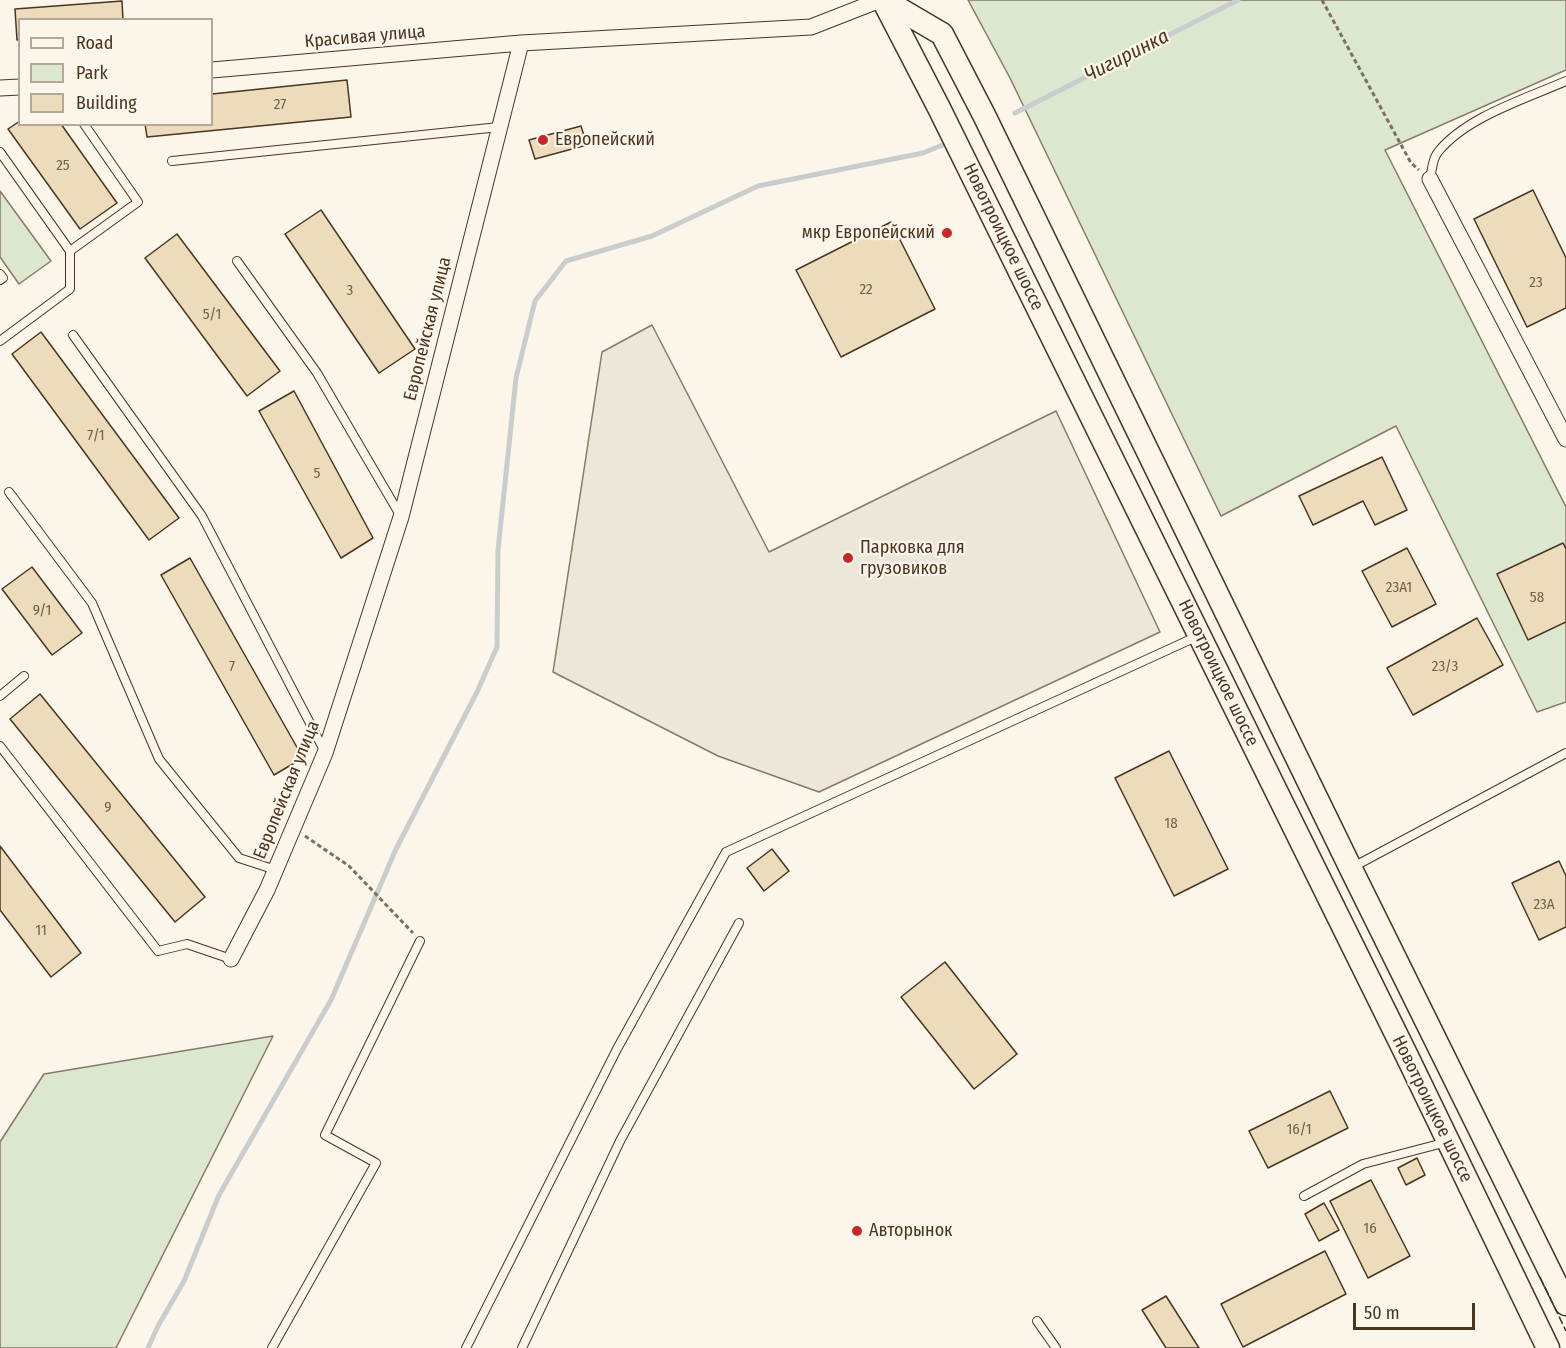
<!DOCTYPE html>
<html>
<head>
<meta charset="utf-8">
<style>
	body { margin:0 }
	#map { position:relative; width:1566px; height:1348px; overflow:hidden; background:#fbf6e9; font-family:"Fira Sans Condensed",sans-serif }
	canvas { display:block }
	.legend { position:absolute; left:18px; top:18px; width:195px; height:108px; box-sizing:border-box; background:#fbf6e9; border:2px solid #b4a999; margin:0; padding:8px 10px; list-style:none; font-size:18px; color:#4a3520 }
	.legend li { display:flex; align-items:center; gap:12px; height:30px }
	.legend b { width:30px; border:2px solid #b4a999 }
	.scale { position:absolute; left:1353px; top:1303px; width:122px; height:27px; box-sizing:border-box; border:3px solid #4a3520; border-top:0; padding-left:8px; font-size:18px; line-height:21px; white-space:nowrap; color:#4a3520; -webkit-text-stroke:4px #fbf6e9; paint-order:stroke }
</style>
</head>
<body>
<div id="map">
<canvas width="1566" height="1348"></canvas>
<ul class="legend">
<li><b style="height:8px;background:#fbf6e9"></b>Road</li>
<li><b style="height:16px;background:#dce7d0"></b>Park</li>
<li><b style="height:16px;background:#ecdcbc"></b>Building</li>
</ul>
<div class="scale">50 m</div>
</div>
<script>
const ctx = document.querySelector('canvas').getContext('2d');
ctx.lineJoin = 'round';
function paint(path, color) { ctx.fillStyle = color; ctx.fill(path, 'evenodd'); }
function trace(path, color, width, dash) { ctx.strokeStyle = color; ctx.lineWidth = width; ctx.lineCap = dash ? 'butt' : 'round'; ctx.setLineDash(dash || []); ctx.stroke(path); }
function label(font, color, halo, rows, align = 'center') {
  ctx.font = font + ' "Fira Sans Condensed",sans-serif'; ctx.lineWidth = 4.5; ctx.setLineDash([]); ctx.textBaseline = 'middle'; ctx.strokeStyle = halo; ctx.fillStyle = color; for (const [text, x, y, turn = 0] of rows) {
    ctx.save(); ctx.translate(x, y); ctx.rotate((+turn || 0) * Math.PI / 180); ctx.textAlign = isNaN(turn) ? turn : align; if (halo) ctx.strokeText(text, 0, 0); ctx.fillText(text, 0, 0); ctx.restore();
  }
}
const green = new Path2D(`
	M968,0h598v70l-181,80 181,357v195l-29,10 -141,-286 -175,90 -211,-438z
	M0,191l51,70 -32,23 -19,-27z
	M273,1036l-157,312h-116v-206l44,-68z`);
const parking = new Path2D(`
	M652,325l117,227 287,-141 104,221 -341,160 -101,-36 -165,-84 49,-320z`);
const stream = new Path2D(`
	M1015,113l223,-113
	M148,1348l10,-22 26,-45 35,-86 112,-195 65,-151 81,-157 20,-45 1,-97 18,-172 19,-77 31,-40 86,-25 106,-50 165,-33 22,-9`);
const building = new Path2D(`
	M122,1l1,19h-103v20h-3l-2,-31z
	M347,80l4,37 -204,20 -2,-13h67v-30z
	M20,121v3h41l56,79 -37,26 -72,-100z
	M581,126l6,19 -52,14 -6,-19z
	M1533,190l33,68v50l-39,19 -53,-108z
	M321,210l94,139 -36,24 -94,-139z
	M891,222l44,87 -94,48 -45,-87z
	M177,234l103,137 -33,25 -102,-138z
	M41,332l138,186 -30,22 -137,-186z
	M294,391l79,147 -32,20 -82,-147z
	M1382,457l25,53 -32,15 -12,-24 -50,24 -14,-29z
	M1563,543l3,6v73l-38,18 -31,-66z
	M1407,548l29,56 -44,23 -30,-56z
	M190,558l113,200 -29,17 -113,-200z
	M32,567l50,66 -30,22 -50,-66z
	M1477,618l26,47 -90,50 -26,-47z
	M40,694l165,203 -30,25 -165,-203z
	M1169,751l59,118 -54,27 -59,-118z
	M0,846l81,107 -30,24 -51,-67z
	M772,849l17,22 -25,20 -17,-23z
	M1559,861l7,15v51l-27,13 -27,-57z
	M945,962l72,92 -43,35 -73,-92z
	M1330,1091l18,37 -80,40 -19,-37z
	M1417,1158l8,17 -19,10 -8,-17z
	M1371,1180l39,76 -42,22 -38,-77z
	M1324,1203l15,27 -20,11 -14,-27z
	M1325,1251l21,43 -103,53 -22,-43z
	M1166,1296l33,52h-33l-24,-38z`);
const path = new Path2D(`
	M1322,0l89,163 8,7
	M305,836l44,30 64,67`);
const service = new Path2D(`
	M0,152l70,99 68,-49 -54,-78
	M172,161l327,-34
	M1430,179c2,-8 2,-20 8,-27 28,-35 87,-53 128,-71
	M237,261l80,112 83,142
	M0,274l3,4 -3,2
	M73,335l129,181 123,236
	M0,341l70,-52v-38
	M9,492l83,111 67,156 80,99 37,12
	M0,696l24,-20
	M0,746l158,205 29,-7 44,15
	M1353,867l213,-114
	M1304,1196l59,-32 84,-22
	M1037,1321l19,27
	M272,1348l104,-185 -51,-28 95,-194
	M466,1348l151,-299 109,-197 472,-216
	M522,1348l98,-207 119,-218`);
const minor = new Path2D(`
	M212,70l309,-27
	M0,88l20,-1
	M1430,179l136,260
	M231,959l36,-69 58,-137 76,-236 120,-474 290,-16 69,-27`);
const primary = new Path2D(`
	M883,0l56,108 467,946 142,294
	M884,0l58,34 42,81 367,754 215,435`);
const fence = new Path2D(`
	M1540,1277l26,54`);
const markers = [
	[543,140,6,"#c62828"],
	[947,233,6,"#c62828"],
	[848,558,6,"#c62828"],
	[857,1231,6,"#c62828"]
];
const numberNames = [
	["27",280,105],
	["25",63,166],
	["23",1536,283],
	["22",866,290],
	["3",350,291],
	["5/1",212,315],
	["7/1",96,436],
	["5",317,474],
	["23А1",1399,588],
	["58",1537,598],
	["9/1",42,611],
	["7",232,667],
	["23/3",1445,667],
	["9",108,808],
	["18",1171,824],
	["23А",1544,905],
	["11",41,931],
	["16/1",1299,1130],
	["16",1370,1229]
];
const streetNames = [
	["Красивая улица",365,37,-5],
	["Новотроицкое шоссе",1003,237,64],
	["Европейская улица",428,329,-76],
	["Новотроицкое шоссе",1218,673,64],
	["Европейская улица",287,790,-68],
	["Новотроицкое шоссе",1432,1109,64]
];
const poiNames = [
	["Европейский",555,140],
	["мкр Европейский",935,233,"right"],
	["Парковка для",860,548],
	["грузовиков",860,569],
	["Авторынок",869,1231]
];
const waterNames = [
	["Чигиринка",1127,56,-27]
];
paint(green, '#dce7d0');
trace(green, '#887966', 1.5);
paint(parking, '#ede7d9');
trace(parking, '#887966', 1.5);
trace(stream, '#c9cecd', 5);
paint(building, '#ecdcbc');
trace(building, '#4a3520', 1.5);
trace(service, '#4a3520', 10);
trace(minor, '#4a3520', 17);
trace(primary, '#4a3520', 25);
trace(path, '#7f6f5c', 3, [4.5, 3]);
trace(service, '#fbf6e9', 8);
trace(minor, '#fbf6e9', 15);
trace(primary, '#fbf6e9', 22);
trace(fence, '#4a3520', 1.5, [8, 3]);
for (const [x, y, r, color] of markers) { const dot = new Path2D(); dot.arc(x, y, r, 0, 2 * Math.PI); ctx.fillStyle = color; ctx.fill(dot); trace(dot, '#fbf6e9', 2); }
label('15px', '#725f47', null, numberNames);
label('18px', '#4a3520', '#fbf6e9', streetNames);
label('18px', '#4a3520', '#fbf6e9', poiNames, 'left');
label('italic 20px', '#4a3520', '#fbf6e9', waterNames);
</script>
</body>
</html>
